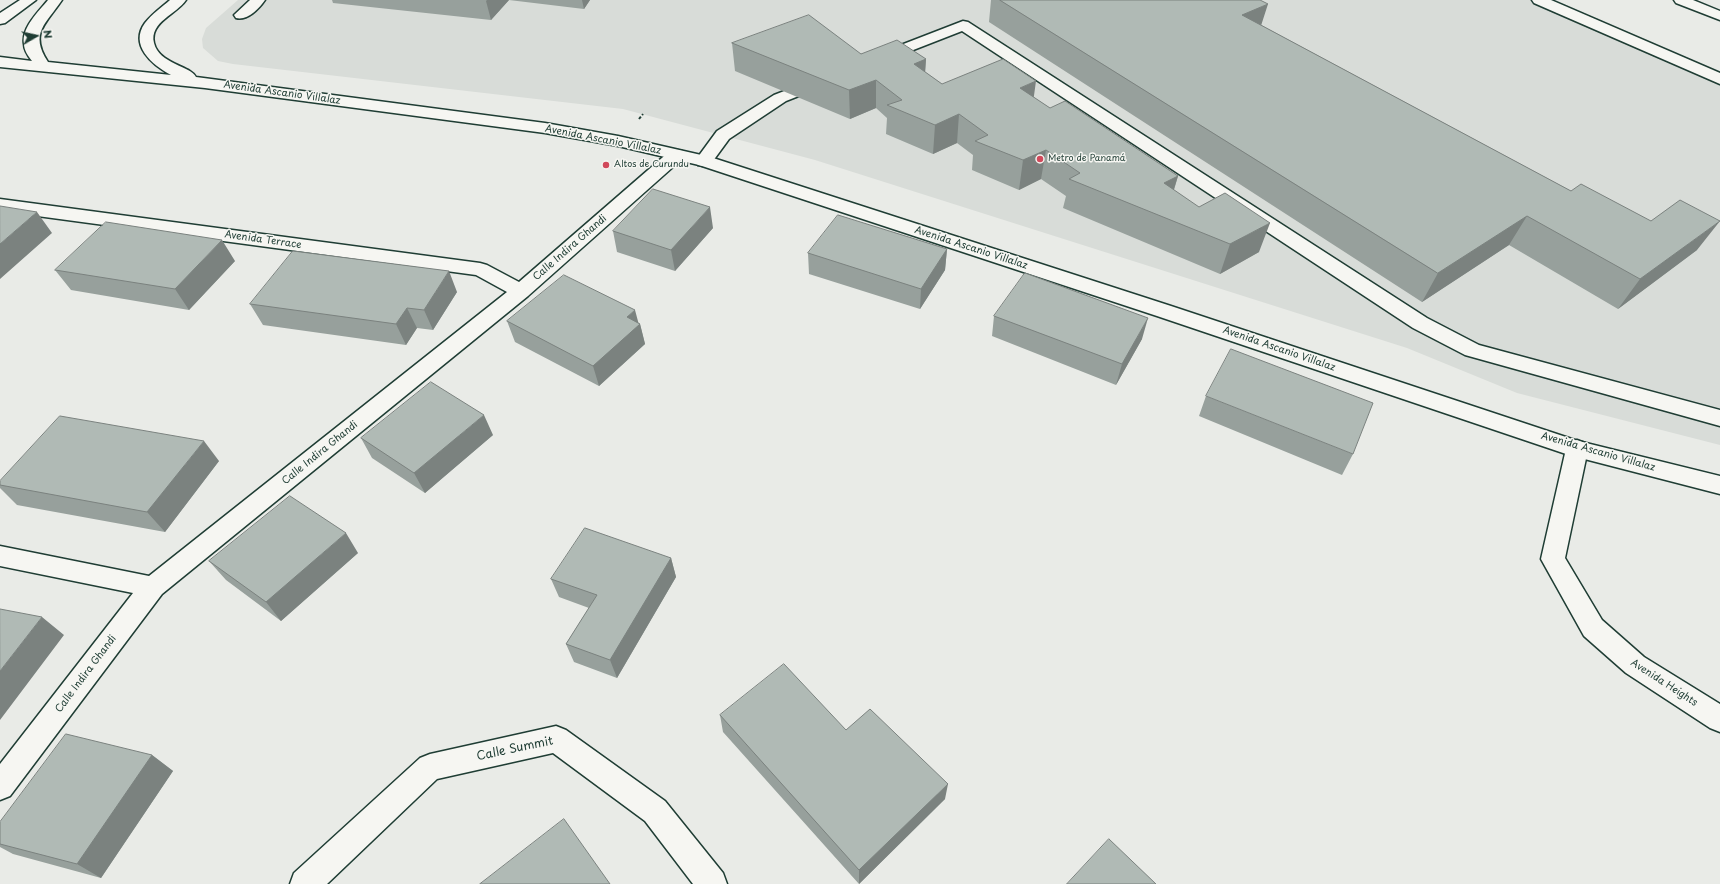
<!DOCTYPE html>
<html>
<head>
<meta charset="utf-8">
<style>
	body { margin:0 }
	#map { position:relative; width:1720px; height:884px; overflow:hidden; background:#e9ebe7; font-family:"Playpen Sans",sans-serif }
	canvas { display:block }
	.north { position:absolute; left:16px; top:16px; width:40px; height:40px; -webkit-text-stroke:3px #f6f6f2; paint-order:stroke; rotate:81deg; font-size:11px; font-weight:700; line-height:16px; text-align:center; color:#1f3d34 }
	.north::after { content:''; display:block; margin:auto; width:14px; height:18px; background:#1f3d34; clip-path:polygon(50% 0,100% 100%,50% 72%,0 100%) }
</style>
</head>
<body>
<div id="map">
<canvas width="1720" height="884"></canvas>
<div class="north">N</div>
</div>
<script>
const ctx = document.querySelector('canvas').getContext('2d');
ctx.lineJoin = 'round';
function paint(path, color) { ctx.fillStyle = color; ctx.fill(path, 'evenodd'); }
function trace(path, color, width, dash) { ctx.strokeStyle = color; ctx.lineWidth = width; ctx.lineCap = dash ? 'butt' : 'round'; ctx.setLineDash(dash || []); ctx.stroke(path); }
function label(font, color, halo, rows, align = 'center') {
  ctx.font = font + ' "Playpen Sans",sans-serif'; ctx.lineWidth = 3; ctx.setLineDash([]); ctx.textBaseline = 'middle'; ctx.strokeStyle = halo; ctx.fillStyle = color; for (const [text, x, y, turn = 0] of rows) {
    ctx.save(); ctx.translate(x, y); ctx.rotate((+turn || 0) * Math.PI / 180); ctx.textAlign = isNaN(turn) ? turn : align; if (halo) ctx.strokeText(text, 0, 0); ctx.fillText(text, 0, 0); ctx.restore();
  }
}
const built = new Path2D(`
	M238,0h1315l167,73v372l-203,-52 -110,-45 -592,-188 -192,-51 -390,-45 -15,-3 -15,-13 -1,-9 4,-11z`);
const path = new Path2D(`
	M639,119l4,-5`);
const minor = new Path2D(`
	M250,0h15c-6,9 -18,21 -29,18l-2,-3z
	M1532,0h19l169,73v11l-186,-81z
	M963,21l5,1 459,296 52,27 241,65v16l-255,-71 -52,-27 -451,-297 -77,30 -5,2 -5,-2 -3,-3 3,-3z
	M818,78l6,2 2,3 -2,3 -38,15 -57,38 -19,26 -6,1 -6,-1 -3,-4 22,-30 57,-36z
	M676,150l6,1 2,4 -2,4 -154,137 -366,298 -152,202 -10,4v-36l133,-171 -133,-27v-20l149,30 358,-284 -31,-17 -476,-64v-12l480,64 7,2 32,17 151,-131z
	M1577,440l8,3 3,6 -23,109 37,62 42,37 76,47v28l-10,-4 -84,-55 -42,-37 -43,-77 25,-110 3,-6z
	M556,726l10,4 99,71 58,72 4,11h-34l-48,-63 -92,-68 -116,26 -110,105h-37l4,-11 126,-115 10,-4z`);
const major = new Path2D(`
	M20,0h16l-31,23 -5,1v-11z
	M48,0h14c-16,24 -33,33 -14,62l123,13c-19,-10 -42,-30 -26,-52 7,-9 17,-16 25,-23h16c-9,14 -37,22 -32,43 5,21 37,23 42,34l349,46 73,13 92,21 461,149 407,135 142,35v18l-151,-39 -412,-139 -458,-151 -81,-19 -73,-13 -340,-45 -205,-21v-10l32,4c-4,-5 -8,-11 -8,-17 -3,-16 15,-33 24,-44z`);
const highway = new Path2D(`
	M1674,0h19l27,11v9l-44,-17z`);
const wall = new Path2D(`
	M332,0h177l-18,20 -158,-17z
	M509,0h81l-6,9z
	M991,0h269l1,25 310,166 126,59 -79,59 -109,-64 -87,57 -433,-280z
	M732,43l194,16 -1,13 17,12 91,13 17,11 128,68 -4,14 85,62 -39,22 -157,-66 3,-12 -25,-17 -22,11 -47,-20 1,-15 -16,-12 -24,11 -47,-20 1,-16 -11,-10 -26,11 -115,-48z
	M713,228l-38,43 -58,-19 -4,-21z
	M947,249l-2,21 -25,39 -111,-35 -1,-21z
	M235,261l-46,49 -118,-20 -16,-20z
	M457,292l-24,38 -16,-2 -11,17 -143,-20 -13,-21z
	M994,316l148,23 -26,46 -124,-49z
	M507,321l131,2 2,1 5,20 -46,42 -84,-44z
	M1206,396l147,58 -11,21 -143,-59z
	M493,435l-68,58 -53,-35 -11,-20z
	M219,461l-54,71 -148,-27 -17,-17v-3z
	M358,553l-77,68 -55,-41 -17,-19z
	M671,558l5,19 -59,101 -43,-16 -8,-18 23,-36 -30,-11 -8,-18z
	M720,715l126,15 99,69 -86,85 -136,-152z
	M152,755l21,16 -72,107 -88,-24 -13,-7v-25z`);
const shadedWall = new Path2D(`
	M487,0h22l-18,20 -5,-19z
	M582,0h8l-6,9z
	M1268,4l-9,28 -17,-17z
	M926,59l-2,29 -10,-24z
	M876,80v28l-26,11 -1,-29z
	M1036,81l-4,29 -12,-22z
	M959,114l-2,29 -24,11 2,-29z
	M1046,150l-5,29 -22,11 4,-30z
	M1178,176l-9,29 -5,-22z
	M710,207l3,21 -38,43 -4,-21z
	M37,212l15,21 -52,46v-35z
	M1527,216l-18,29 -87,57 16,-29z
	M1720,221l-23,29 -79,59 22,-30z
	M1270,223l-11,29 -39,22 10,-30z
	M222,240l13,21 -46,49 -14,-21z
	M947,249l-2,21 -25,39 1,-20z
	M449,271l8,21 -24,38 -9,-20z
	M407,308l10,20 -11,17 -10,-21z
	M635,310l4,15 1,-1 5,20 -46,42 -6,-20 34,-49z
	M1148,318l-6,21 -26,46 6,-21z
	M484,415l9,20 -68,58 -11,-20z
	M204,441l15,20 -54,71 -18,-20z
	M346,533l12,20 -77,68 -15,-19z
	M671,558l5,19 -59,101 -7,-18z
	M42,617l22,18 -64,85v-49z
	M152,755l21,16 -72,107 -24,-14z
	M948,784l-3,15 -86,85v-14z`);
const building = new Path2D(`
	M1000,0h260l8,4 -26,11 329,176 10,-7 70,37 29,-21 40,21 -80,58 -113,-63 -89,57z
	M809,15l52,39 36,-14 29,19 -12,5 28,20 61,-25 33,22 -16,7 30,20 15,-7 113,75 -14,7 35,24 26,-14 45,30 -40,21 -161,-65 11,-6 -34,-23 -23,10 -48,-19 13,-6 -29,-21 -24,11 -48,-20 15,-5 -26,-20 -27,10 -117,-47z
	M653,189l57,18 -39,43 -58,-19z
	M0,206l37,6 -37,32z
	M838,215l109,34 -26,40 -113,-36z
	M106,222l116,18 -47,49 -120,-19z
	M293,251l156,20 -25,39 -17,-2 -11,16 -146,-20z
	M1025,273l123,45 -26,46 -128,-48z
	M564,275l71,35 -8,7 13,7 -47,42 -86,-45z
	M1231,349l142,54 -20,51 -147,-58z
	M431,382l53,33 -70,58 -53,-35z
	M60,416l144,25 -57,71 -147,-27v-4z
	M290,496l56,37 -80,69 -57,-41z
	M585,528l86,30 -61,102 -44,-16 31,-49 -46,-16z
	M0,609l42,8 -42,54z
	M784,664l62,66 24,-21 78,75 -89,86 -139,-155z
	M66,734l86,21 -75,109 -77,-20v-22z
	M564,819l46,65h-130z
	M1109,839l47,45h-89z`);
const markers = [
	[1040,159,4,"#d1495b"],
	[606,165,4,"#d1495b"]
];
const farPoinames = [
	["Metro de Panamá",1048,159],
	["Altos de Curundu",614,165]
];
const streetNames = [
	["Avenida Ascanio Villalaz",282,93,8],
	["Avenida Ascanio Villalaz",603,140,11],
	["Avenida Terrace",263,240,8],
	["Calle Indira Ghandi",570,248,-41],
	["Avenida Ascanio Villalaz",971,248,18],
	["Avenida Ascanio Villalaz",1279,349,19],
	["Avenida Ascanio Villalaz",1598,452,16],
	["Calle Indira Ghandi",320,453,-39],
	["Calle Indira Ghandi",86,674,-53],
	["Avenida Heights",1664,683,33]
];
const nearStreetnames = [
	["Calle Summit",515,749,-12]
];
paint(built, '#d8dcd8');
trace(minor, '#1f3d34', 3);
trace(major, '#1f3d34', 3);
trace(highway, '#1f3d34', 3);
trace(path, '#1f3d34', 2, [3, 2]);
paint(minor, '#f6f6f2');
paint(major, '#f6f6f2');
paint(highway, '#f6f6f2');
paint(wall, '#97a09c');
paint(shadedWall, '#7b827f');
paint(building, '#b0bab5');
trace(building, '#7b827f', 1);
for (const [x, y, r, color] of markers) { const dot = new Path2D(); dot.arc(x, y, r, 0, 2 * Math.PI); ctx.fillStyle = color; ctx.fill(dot); trace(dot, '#f6f6f2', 1.5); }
label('9px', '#1f3d34', '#f6f6f2', farPoinames, 'left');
label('10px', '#1f3d34', '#f6f6f2', streetNames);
label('12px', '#1f3d34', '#f6f6f2', nearStreetnames);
</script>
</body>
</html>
